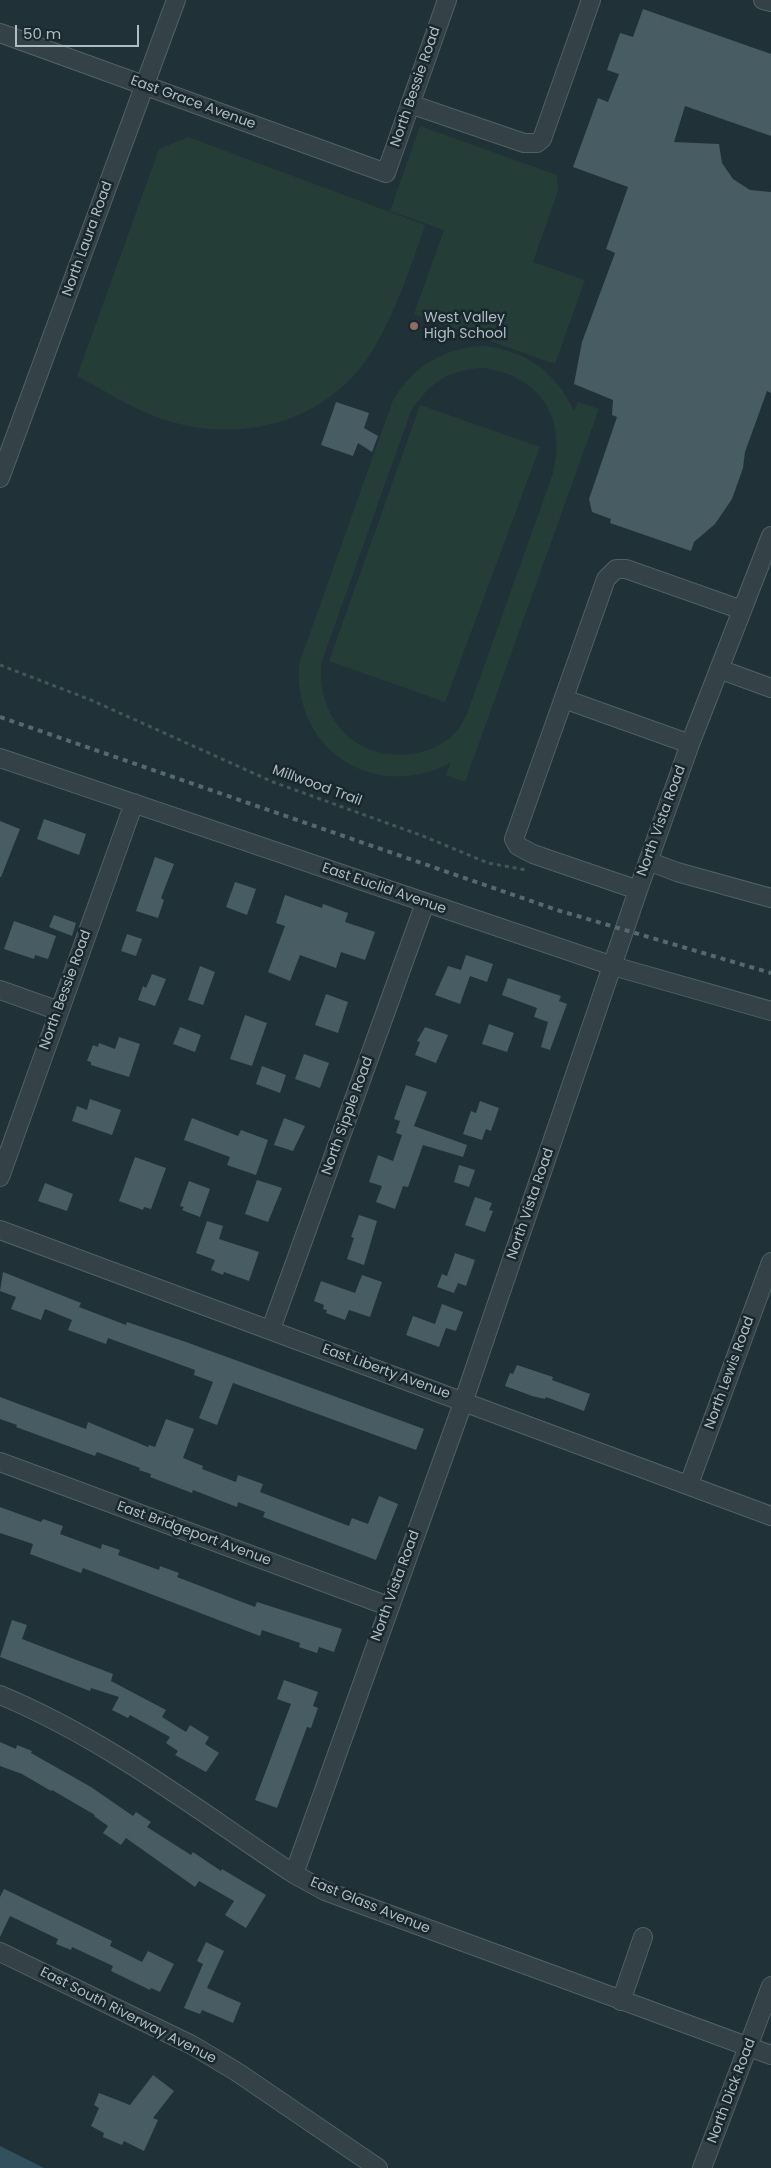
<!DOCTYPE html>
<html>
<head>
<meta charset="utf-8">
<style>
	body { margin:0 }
	#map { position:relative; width:771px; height:2168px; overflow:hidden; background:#203138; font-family:Poppins,sans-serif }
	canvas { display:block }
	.scale { position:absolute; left:15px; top:25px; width:124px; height:22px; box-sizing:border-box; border:2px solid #aebec5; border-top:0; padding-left:6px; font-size:15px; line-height:18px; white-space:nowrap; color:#aebec5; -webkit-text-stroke:4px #1a272d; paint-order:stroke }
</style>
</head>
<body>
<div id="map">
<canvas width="771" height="2168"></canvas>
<div class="scale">50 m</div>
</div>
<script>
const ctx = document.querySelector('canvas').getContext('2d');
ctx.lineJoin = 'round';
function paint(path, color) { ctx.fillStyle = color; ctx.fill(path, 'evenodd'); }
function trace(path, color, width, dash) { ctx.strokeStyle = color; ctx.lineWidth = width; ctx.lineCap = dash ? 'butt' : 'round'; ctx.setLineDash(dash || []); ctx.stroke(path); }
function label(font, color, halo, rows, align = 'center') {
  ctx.font = font + ' Poppins,sans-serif'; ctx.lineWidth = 5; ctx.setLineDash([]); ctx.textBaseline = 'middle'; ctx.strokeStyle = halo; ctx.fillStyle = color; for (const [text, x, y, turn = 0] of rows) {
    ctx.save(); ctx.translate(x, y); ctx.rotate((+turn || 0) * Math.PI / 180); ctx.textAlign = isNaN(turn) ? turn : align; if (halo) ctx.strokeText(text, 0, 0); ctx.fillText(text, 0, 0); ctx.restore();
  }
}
const green = new Path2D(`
	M420,126l137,49 1,16 -25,71 52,18 -30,84 -141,-50 30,-84 -54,-19z
	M188,137l237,88c-14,42 -29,85 -51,123 -45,77 -140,99 -220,68 -26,-10 -52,-27 -77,-40l82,-227z
	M482,346c44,4 73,25 92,65l4,-9 21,7 -134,373 -19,-7 4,-12c-77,40 -157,-14 -151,-99l94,-264c20,-33 50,-52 89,-54zM483,368c57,8 84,49 70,105l-80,224c-4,10 -7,22 -14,31 -9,13 -27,22 -42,25 -58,11 -100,-32 -96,-89l90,-253c20,-29 36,-41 72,-43z
	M420,405l120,42 -95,255 -116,-41z`);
const water = new Path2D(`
	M0,2146l44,22h-44z`);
const building = new Path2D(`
	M643,9l128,45v82l-86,-30 -11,36 45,2 3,19 11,16 17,11 21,2v201l-4,-2 -22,61 -2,16 -11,31 -17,25 -21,18 -3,9 -81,-28 1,-4 -19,-7 -3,-13 28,-82 -5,-2 1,-15 -39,-16 8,-42 33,-89 -9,-4 22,-62 -55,-20 25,-69 10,4 11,-28 -12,-4 13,-37 13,4z
	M336,402l33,11 -5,15 14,8 -6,16 -14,-9 -5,13 -32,-11z
	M44,819l42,15 -7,21 -42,-16z
	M0,821l20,8 -19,48h-1z
	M155,857l19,7 -13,34 3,2 -6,18 -22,-7z
	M235,882l21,7 -9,26 -21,-8z
	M285,895l37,13 1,-4 25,9 -3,9 30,10 -10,28 -24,-8 -5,16 -36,-13 -10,26 -22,-9 17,-46 -9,-3z
	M54,915l22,8 -4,13 -23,-9z
	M14,921l42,15 -8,23 -13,-4 -1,4 -30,-10z
	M127,934l15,5 -6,17 -15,-5z
	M466,955l27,9 -6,18 -17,-6 -10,28 -25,-9 13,-29 13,4z
	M200,966l15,6 -12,33 -15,-5z
	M152,974l14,5 -11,27 -17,-6 5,-14 3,2z
	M508,978l53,18 -2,5 8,3 -17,46 -9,-3 7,-25 -14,-5 3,-9 -35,-13z
	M326,994l22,8 -10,31 -23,-8z
	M245,1015l22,8 -15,43 -22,-7z
	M489,1024l25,9 -7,19 -25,-8z
	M180,1027l21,8 -6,17 -22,-8z
	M425,1027l23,8 -12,28 -21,-8 5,-13 -3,-1z
	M119,1037l21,7 -11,33 -38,-12v-3l-4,-1 6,-16 5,2 1,-4 16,6z
	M304,1054l25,9 -9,25 -25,-9z
	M262,1066l24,9 -6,18 -24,-9z
	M406,1085l21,7 -13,34 53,19 -4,12 -40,-12 -15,42 -5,-1 -8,23 -19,-7 6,-16 -13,-4 9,-27 15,6 9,-26 -6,-2 4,-12 -6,-2z
	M90,1099l31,11 -9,25 -40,-14 5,-15 10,4z
	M480,1101l19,7 -8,23 -5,-2 -4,11 -19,-6 8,-23 5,2z
	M192,1118l46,18 3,-6 27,10 -12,35 -29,-10 3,-8 -46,-17z
	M284,1118l21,8 -12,25 -19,-6z
	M135,1157l31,11 -15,41 -7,-2 -1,3 -24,-9z
	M459,1165l16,5 -6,17 -15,-5z
	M257,1180l25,8 -14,34 -23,-8z
	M189,1181l21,8 -10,28 -18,-7 2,-3 -4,-1z
	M45,1183l28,11 -6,17 -29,-10z
	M475,1197l17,6 -3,7 4,1 -8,21 -20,-7z
	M359,1215l18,6 -13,44 -17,-6 7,-21 -3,-1z
	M207,1221l16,5 -4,13 40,13 -10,29 -25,-9 -1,3 -12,-5 4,-10 -19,-7z
	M455,1253l20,7 -9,26 -8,-3 -4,10 -17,-6 5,-13 5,2z
	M3,1272l78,31 -2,4 47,18 1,-3 59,20 238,87 -8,21 -183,-67 -16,42 -18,-7 14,-36 -19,-7 1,-5 -87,-32 -2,6 -38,-14 4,-10 -27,-11 -4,11 -30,-11 5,-12 -16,-6z
	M362,1275l20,7 -12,35 -21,-7 -4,10 -19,-7 1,-3 -4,-1 1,-4 -10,-4 7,-20 34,12z
	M442,1304l21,8 -7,19 -10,-3 -7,19 -33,-12 7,-19 22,8z
	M517,1365l36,12 -1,3 38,14 -6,17 -38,-14 -1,2 -13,-3 -27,-10 5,-13 3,1z
	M0,1397l86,32 2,-7 60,25 1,-2 6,2 11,-28 28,10 -11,29 20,8 -1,3 34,13 2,-7 25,9 -3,8 89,34 3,-8 16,6 11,-28 19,8 -22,56 -113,-43 2,-5 -27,-10 -1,5 -44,-17 -1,3 -42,-16 1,-3 -12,-4 1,-2 -43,-16 -2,4 -79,-29 1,-2 -17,-6z
	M0,1507l41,15 2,-3 20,7 -3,8 41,15 1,-5 18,6 -2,5 41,15 1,-4 19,7 -2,4 78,30 2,-5 85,27 -8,23 -15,-5 -2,6 -18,-6 1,-4 -38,-13 -2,6 -177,-68 -2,5 -51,-19 3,-10 -33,-11z
	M12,1620l15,5 -5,14 91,35 -2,7 55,29 -4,7 24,15 4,-7 19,12 -4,7 14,9 -13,19 -31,-17 3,-4 -12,-8 4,-6 -40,-22 -2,3 -16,-8 7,-13 -28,-9 -1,3 -90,-34z
	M284,1680l34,12 -5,14 5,2 -7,20 -4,-1 -30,81 -22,-8 36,-96 -14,-5z
	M0,1742l16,7 1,-4 15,6 -1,2 60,34 42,29 3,-4 15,10 -4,5 44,28 2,-3 28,19 1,-2 44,26 -20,33 -21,-13 9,-14 -35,-20 -4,6 -69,-49 -5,7 -18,-12 5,-7 -14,-10 1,-1 -43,-25 -1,1 -29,-17 -22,-8z
	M4,1889l108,52 -2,5 32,16 6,-11 26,13 -14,28 -9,-4 -1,2 -39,-19 2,-5 -41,-19 -1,3 -15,-6 2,-5 -48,-23 -10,21v-40z
	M206,1942l18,9 -17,37 34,15 -8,20 -31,-13 -2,4 -16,-6 19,-44 -6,-3z
	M153,2075l21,16 -21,27 5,2 -14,31 -20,-10 -2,4 -19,-8 1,-4 -13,-7 8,-18 -5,-3 5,-12 31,12z`);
const path = new Path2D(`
	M0,665l91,35 182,82 150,54 65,27 38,7`);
const minor = new Path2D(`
	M763,0l8,2
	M0,33l386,140 61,-173
	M410,104l114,39h13l5,-4 49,-139
	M0,478l176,-478
	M719,669l52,19
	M564,699l126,45
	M0,758l613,208 158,45
	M648,861l29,11 94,26
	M638,890l-105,-36 -15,-8 -4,-7 92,-260 10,-10h10l116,41
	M0,990l59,21
	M0,1177l134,-374
	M0,1230l771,286
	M271,1329l154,-426
	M0,1462l388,144
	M689,1484l82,-222
	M0,1695c106,44 199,116 294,179l31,17 446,164
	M294,1874l170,-474 174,-510 52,-146 81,-208
	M0,1952l192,93 45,27 141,96
	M621,2001l22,-64
	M702,2168l69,-182`);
const rail = new Path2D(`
	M0,717l557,193 214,63`);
const markers = [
	[414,326,5,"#8d6e63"]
];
const streetNames = [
	["North Bessie Road",416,87,-71],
	["East Grace Avenue",193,103,20],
	["North Laura Road",88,239,-70],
	["Millwood Trail",317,786,20],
	["North Vista Road",662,821,-70],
	["East Euclid Avenue",384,889,19],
	["North Bessie Road",66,990,-70],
	["North Sipple Road",348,1116,-70],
	["North Vista Road",531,1204,-71],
	["East Liberty Avenue",386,1372,20],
	["North Lewis Road",730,1373,-70],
	["East Bridgeport Avenue",194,1534,20],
	["North Vista Road",396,1586,-70],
	["East Glass Avenue",370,1906,22],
	["East South Riverway Avenue",128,2016,27],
	["North Dick Road",732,2091,-69]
];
const poiNames = [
	["West Valley",424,318],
	["High School",424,334]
];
paint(green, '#253d37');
paint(water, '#32505d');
paint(building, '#485c64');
trace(minor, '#516066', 20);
trace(path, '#425854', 3, [4, 4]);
trace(minor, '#344248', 18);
trace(rail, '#566870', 4, [5, 5]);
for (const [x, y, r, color] of markers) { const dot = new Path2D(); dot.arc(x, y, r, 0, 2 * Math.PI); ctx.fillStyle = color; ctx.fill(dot); trace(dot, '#1a272d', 2); }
label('14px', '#aebec5', '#1a272d', streetNames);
label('14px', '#aebec5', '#1a272d', poiNames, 'left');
</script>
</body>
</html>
